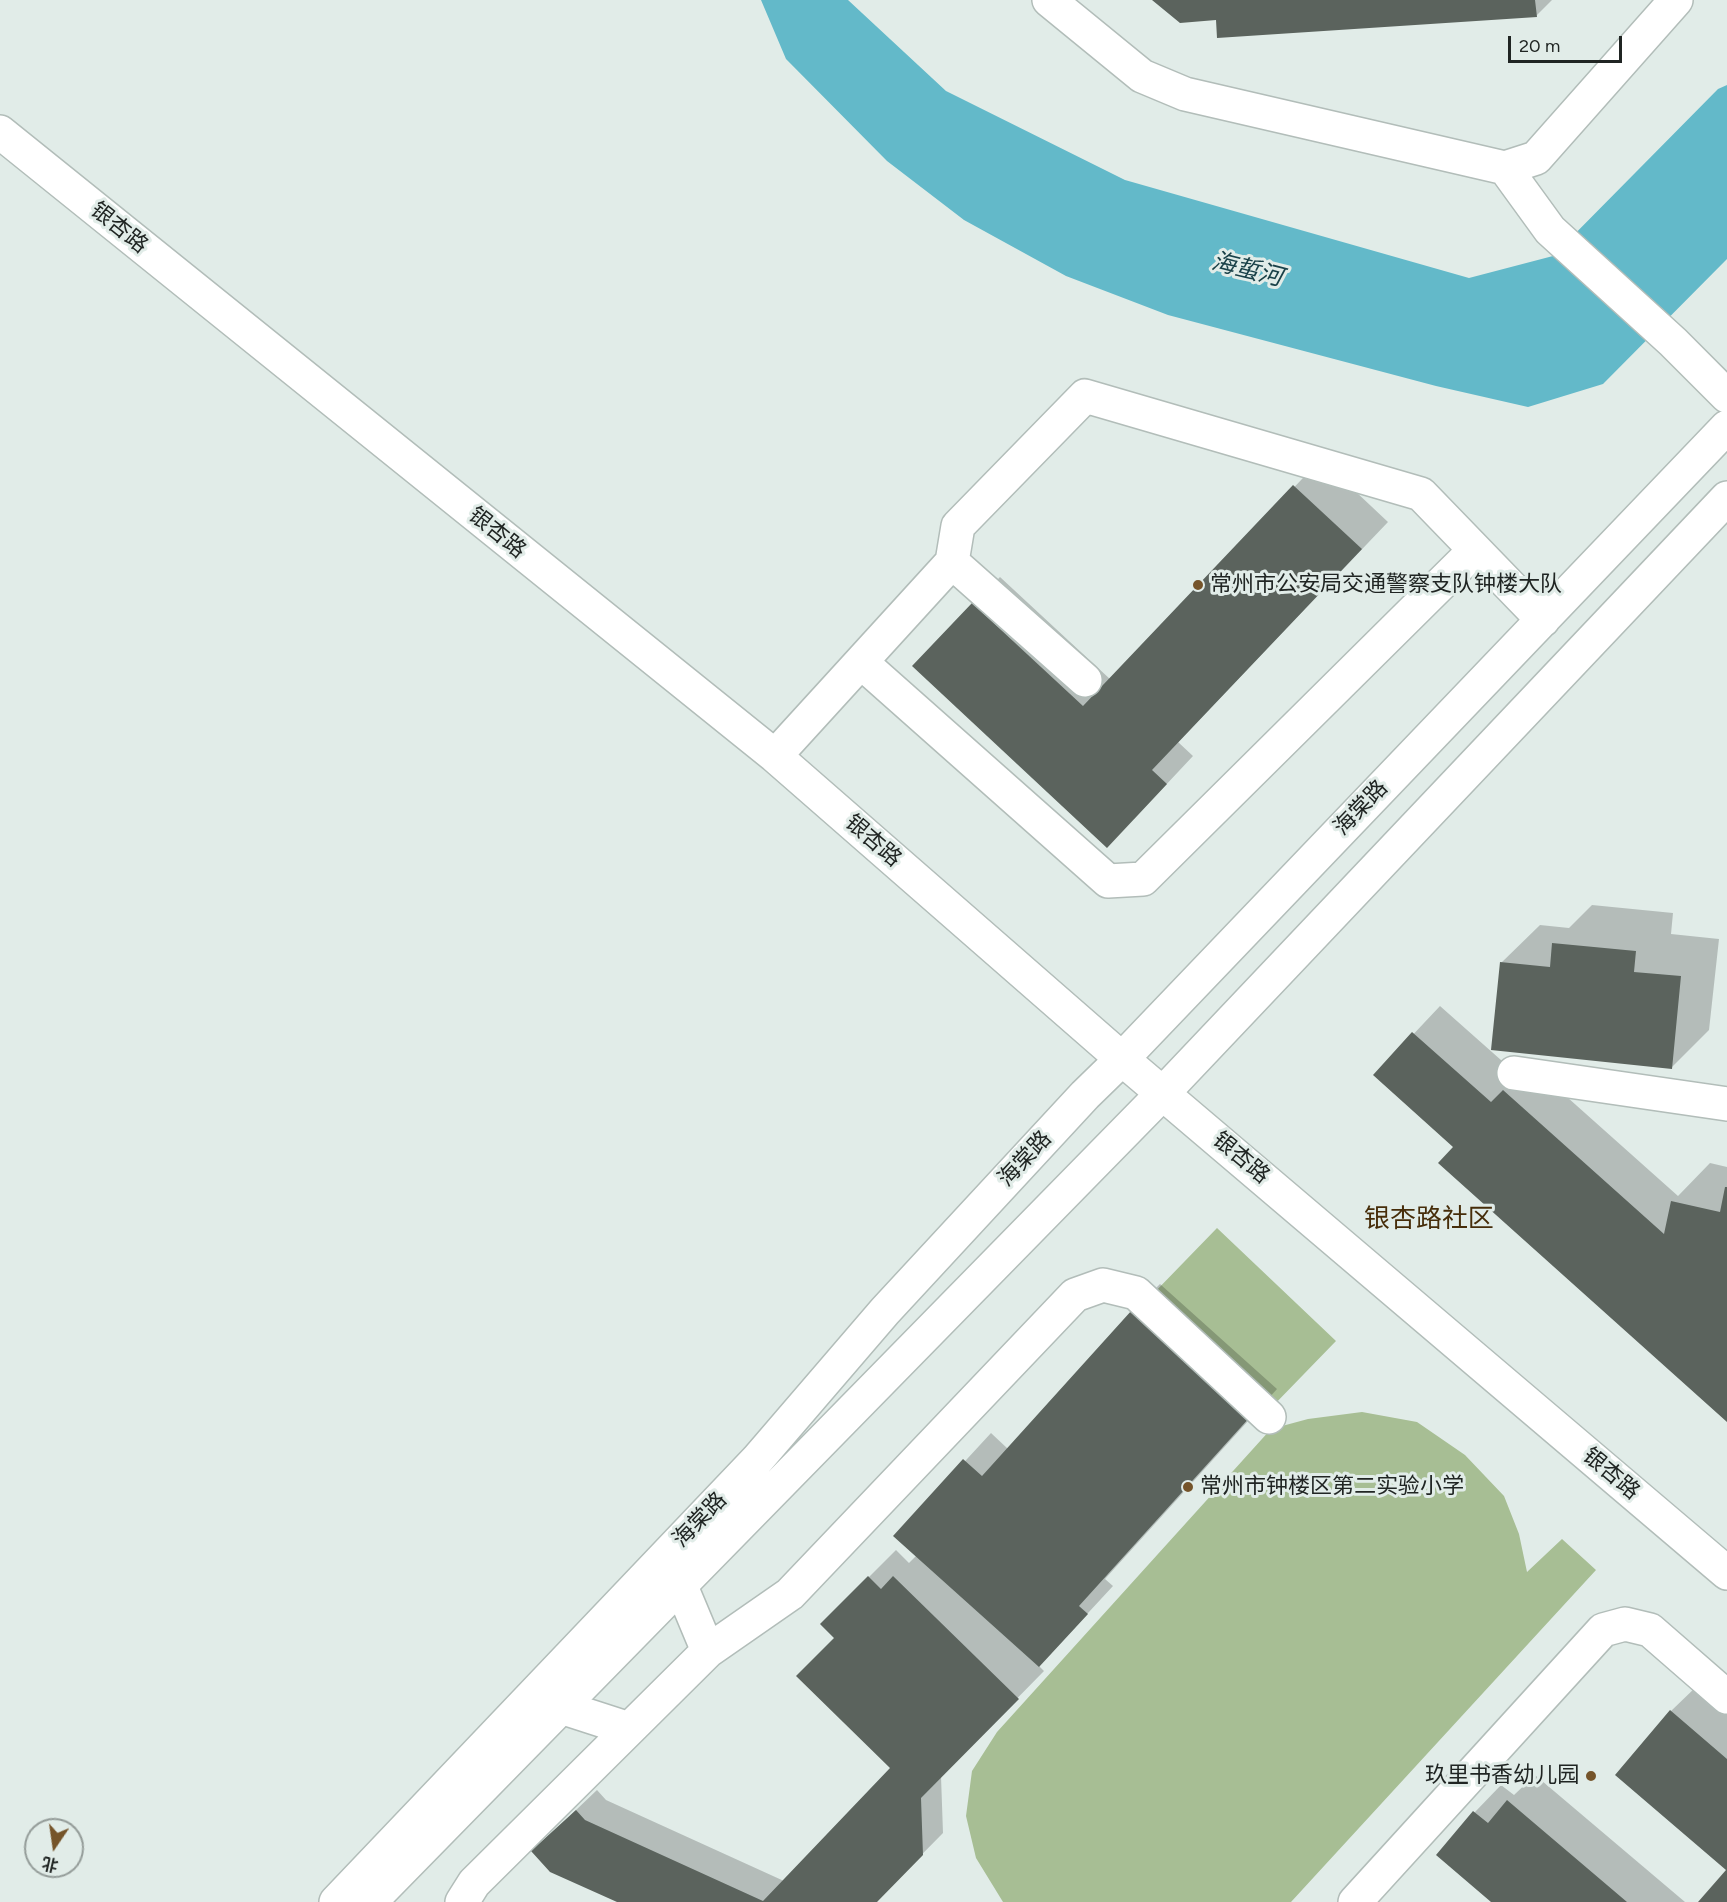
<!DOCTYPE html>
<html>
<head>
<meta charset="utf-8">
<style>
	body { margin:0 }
	#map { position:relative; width:1727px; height:1902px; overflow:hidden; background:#e1ece8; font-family:Figtree,"Noto Sans SC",sans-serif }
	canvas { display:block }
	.north { position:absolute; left:24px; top:1818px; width:60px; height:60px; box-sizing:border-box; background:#e1ece8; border:2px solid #949c99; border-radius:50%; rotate:193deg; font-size:16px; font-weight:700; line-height:24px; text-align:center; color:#202523 }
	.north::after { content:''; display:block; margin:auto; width:21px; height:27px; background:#75542a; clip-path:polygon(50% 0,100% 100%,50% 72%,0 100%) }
	.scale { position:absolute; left:1508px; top:36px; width:114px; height:27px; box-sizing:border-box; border:3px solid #202523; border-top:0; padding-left:8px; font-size:18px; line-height:21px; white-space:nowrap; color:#202523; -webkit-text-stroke:4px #e1ece8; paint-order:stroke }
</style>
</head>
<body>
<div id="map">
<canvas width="1727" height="1902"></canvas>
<div class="north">北</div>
<div class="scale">20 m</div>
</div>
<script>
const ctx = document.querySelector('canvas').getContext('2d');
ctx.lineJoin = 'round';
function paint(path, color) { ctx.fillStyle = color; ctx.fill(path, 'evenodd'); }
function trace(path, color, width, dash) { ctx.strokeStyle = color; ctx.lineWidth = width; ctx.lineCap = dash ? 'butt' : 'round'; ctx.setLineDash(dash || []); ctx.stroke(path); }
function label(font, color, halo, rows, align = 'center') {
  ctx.font = font + ' Figtree,"Noto Sans SC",sans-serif'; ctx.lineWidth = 6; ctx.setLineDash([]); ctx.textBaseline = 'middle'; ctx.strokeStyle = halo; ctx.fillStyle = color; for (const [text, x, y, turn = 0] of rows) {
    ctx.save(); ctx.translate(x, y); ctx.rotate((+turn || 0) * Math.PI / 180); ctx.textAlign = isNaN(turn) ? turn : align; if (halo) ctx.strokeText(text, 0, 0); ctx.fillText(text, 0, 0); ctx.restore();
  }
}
const green = new Path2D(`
	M1217,1228l119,113 -66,68 -119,-113z
	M1362,1412l55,10 48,33 39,41 15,38 8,38 35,-33 34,31 -305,332h-288l-27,-44 -10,-42 6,-45 25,-39 274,-303 37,-10z`);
const water = new Path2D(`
	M761,0h87l98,91 179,89 344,98 84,-22 165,-167 9,-4v174l-124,125 -75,23 -92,-21 -268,-71 -102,-39 -102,-56 -77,-59 -101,-102z`);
const shadow = new Path2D(`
	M1155,0h397l-16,16 -318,3z
	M1321,459l67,63 -210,220 15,14 -59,63 -220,-153 86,-89 111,103z
	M1592,905l81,8 -2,21 48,5 -10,91 -38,38 -170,-105 39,-38 29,3z
	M1440,1006l79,70 11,-12 148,132 32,-33 17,4v253l-272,-273 -80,-72z
	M1160,1284l117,105 -172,190 8,7 -74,80 5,5 -103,105 2,57 -68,69h-255l-87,-51 64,-61 9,10 178,81 109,-113 -57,-130 -14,-14 74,-74 13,13 8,-8 -21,-19 95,-103 17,16 125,-138z
	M1698,1685l29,24v160l-56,-158z
	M1535,1775l150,127h-192l-55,-47 37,-43 26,-27 13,10z`);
const building = new Path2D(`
	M1152,0h383l2,17 -320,21 -1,-18 -36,3z
	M1293,485l69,64 -210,221 15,14 -60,64 -195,-182 60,-63 111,103z
	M1552,943l84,8 -2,21 47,4 -9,93 -181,-19 9,-88 50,5z
	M1412,1032l79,70 12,-12 161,144 7,-33 49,11 5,-25h2v235l-289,-259 15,-16 -80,-72z
	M1132,1310l119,106 -172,190 9,8 -49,53 -146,-131 70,-77 19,17z
	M868,1576l13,13 12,-13 126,123 -98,99 2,57 -46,47h-260l-67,-30 -19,-21 45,-41 9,10 178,81 127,-133 -94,-92 38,-38 -14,-14z
	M1670,1710l57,49v143h-29l28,-32 -111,-95z
	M1507,1800l120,102h-136l-55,-47 37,-44 15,12z`);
const minor = new Path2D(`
	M1049,0l93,76 43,18 320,74 31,-10 140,-158
	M0,132l775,624 347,303 605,514
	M1505,168l45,62 123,112 54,54
	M952,562l133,118
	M861,662l247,219 35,-2 332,-329
	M775,756l177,-194 6,-36 127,-130 336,98 122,126
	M1514,1073l213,31
	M680,1584l28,67
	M561,1707l68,22
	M336,1902l421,-442 128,-149 200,-216 37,-36 605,-632
	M370,1902l794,-810 563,-594
	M462,1902l12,-19 234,-232 82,-57 285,-299 28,-10 33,8 133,124
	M1355,1902l248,-272 22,-6 25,6 77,67`);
const markers = [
	[1198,585,6,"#75542a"],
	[1188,1487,6,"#75542a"],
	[1591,1776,6,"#75542a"]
];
const streetNames = [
	["银杏路",119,228,39],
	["银杏路",497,533,39],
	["海棠路",1361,808,-46],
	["银杏路",873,841,41],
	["银杏路",1241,1158,40],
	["海棠路",1025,1159,-47],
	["银杏路",1611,1474,40],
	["海棠路",700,1520,-46]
];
const poiNames = [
	["常州市公安局交通警察支队钟楼大队",1210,585],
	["常州市钟楼区第二实验小学",1200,1487],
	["玖里书香幼儿园",1579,1776,"right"]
];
const waterNames = [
	["海蜇河",1247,270,14]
];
const quarterNames = [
	["银杏路社区",1429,1219]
];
paint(green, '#a7be94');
paint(water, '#63b9c9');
paint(shadow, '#0003');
paint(building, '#5b635d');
trace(minor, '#b2bdb9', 36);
trace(minor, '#fff', 33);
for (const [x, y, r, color] of markers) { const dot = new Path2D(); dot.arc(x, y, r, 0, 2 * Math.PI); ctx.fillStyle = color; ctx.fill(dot); trace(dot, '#e1ece8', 2); }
label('22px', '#202523', '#e1ece8', streetNames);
label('22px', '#202523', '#e1ece8', poiNames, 'left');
label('italic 24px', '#194148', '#e1ece8', waterNames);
label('26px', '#462d0a', '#e1ece8', quarterNames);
</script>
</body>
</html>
